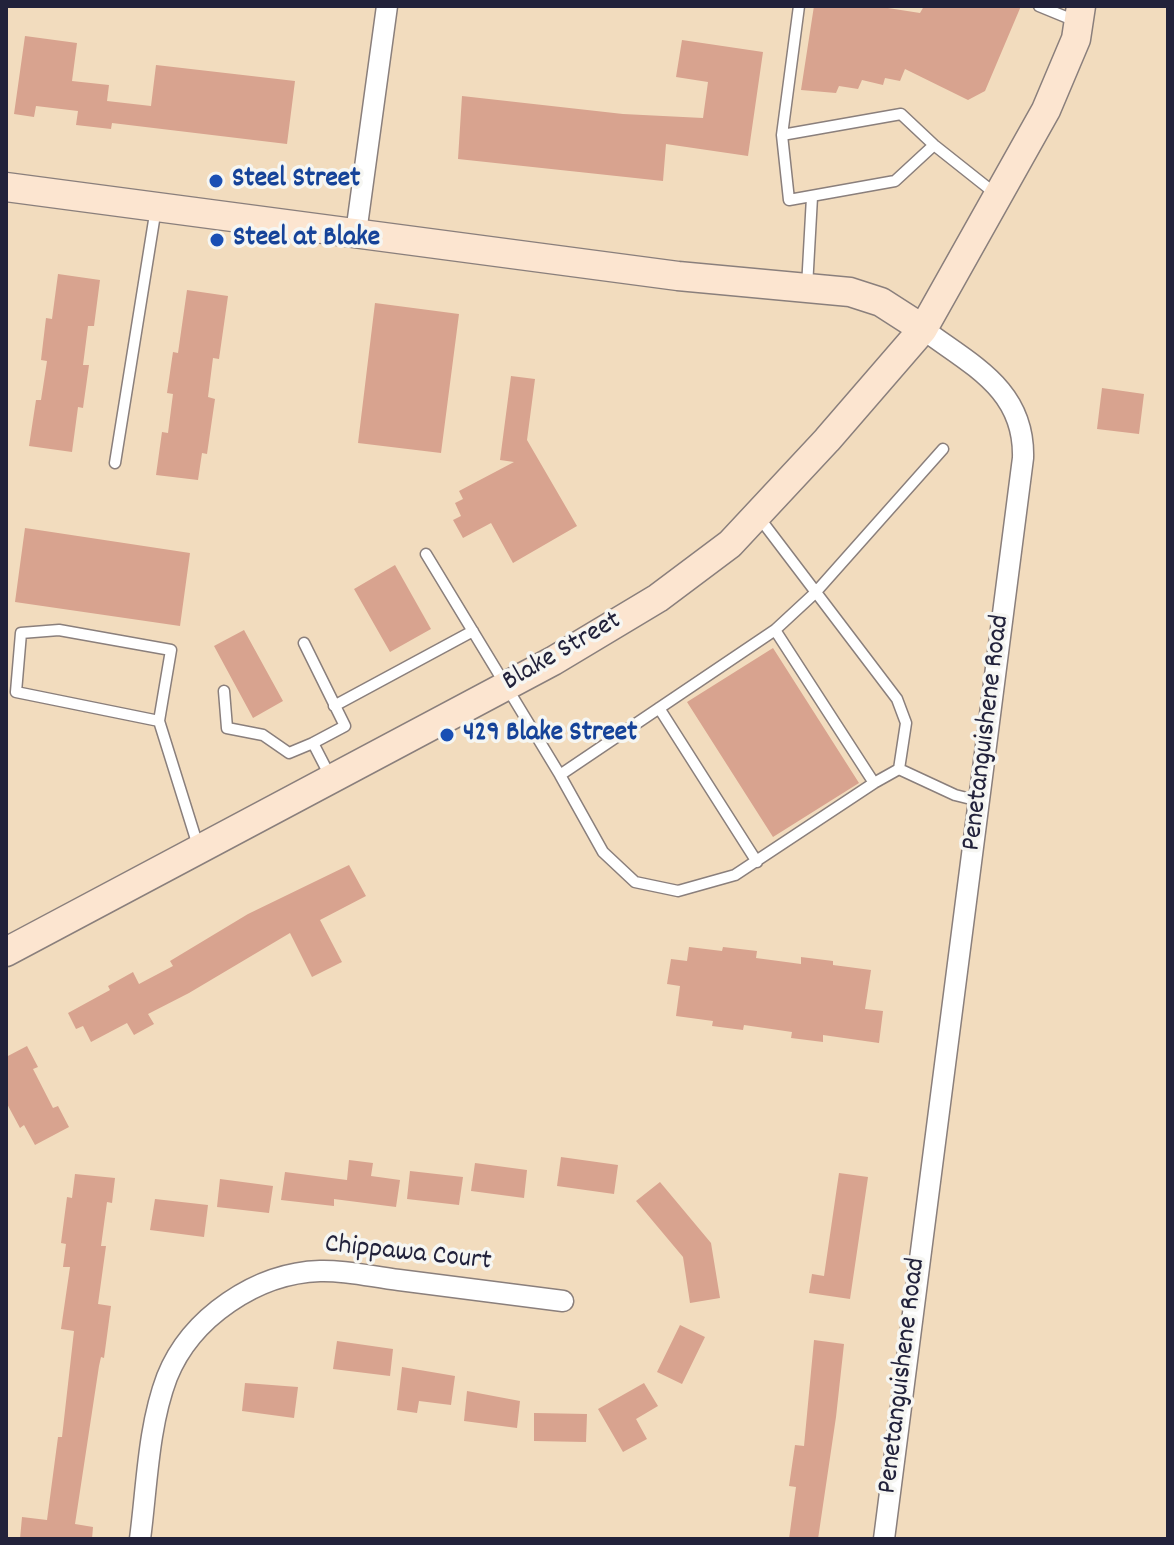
<!DOCTYPE html>
<html>
<head>
<meta charset="utf-8">
<style>
	body { margin:0 }
	#map { position:relative; width:1174px; height:1545px; overflow:hidden; background:#f2dcbe; font-family:Dekko,sans-serif }
	canvas { display:block }
	.frame { position:absolute; inset:0; border:8px solid #22223b; pointer-events:none }
</style>
</head>
<body>
<div id="map">
<canvas width="1174" height="1545"></canvas>
<div class="frame"></div>
</div>
<script>
const ctx = document.querySelector('canvas').getContext('2d');
ctx.lineJoin = 'round';
function paint(path, color) { ctx.fillStyle = color; ctx.fill(path, 'evenodd'); }
function trace(path, color, width, dash) { ctx.strokeStyle = color; ctx.lineWidth = width; ctx.lineCap = dash ? 'butt' : 'round'; ctx.setLineDash(dash || []); ctx.stroke(path); }
function label(font, color, halo, rows, align = 'center') {
  ctx.font = font + ' Dekko,sans-serif'; ctx.lineWidth = 7; ctx.setLineDash([]); ctx.textBaseline = 'middle'; ctx.strokeStyle = halo; ctx.fillStyle = color; for (const [text, x, y, turn = 0] of rows) {
    ctx.save(); ctx.translate(x, y); ctx.rotate((+turn || 0) * Math.PI / 180); ctx.textAlign = isNaN(turn) ? turn : align; if (halo) ctx.strokeText(text, 0, 0); ctx.fillText(text, 0, 0); ctx.restore();
  }
}
const building = new Path2D(`
	M814,6h61l45,7 4,-7h97l-36,85 -17,9 -63,-31 -5,12 -15,-3 -2,7 -21,-5 -4,9 -19,-3 -3,7 -35,-3z
	M25,36l52,7 -5,38 37,4 -2,16 44,5 5,-41 139,16 -8,63 -175,-21 -1,6 -35,-4 2,-14 -42,-5 -2,11 -20,-3z
	M682,40l81,12 -15,104 -82,-12 -3,37 -205,-22 4,-63 161,18 80,4 5,-36 -32,-5z
	M58,274l42,6 -6,46h-6l-5,39h6l-6,43 -5,-1 -6,45 -43,-6 7,-46h5l6,-39 -6,-1 5,-42 6,1z
	M187,290l41,6 -9,63 -6,-1 -5,39 7,2 -8,55 -5,-1 -4,27 -42,-5 6,-43 6,1 5,-39 -6,-1 6,-41 5,1z
	M375,303l84,11 -18,139 -83,-10z
	M511,376l24,3 -8,61 50,86 -64,37 -22,-40 -28,15 -10,-18 8,-4 -6,-13 8,-4 -4,-8 55,-29 -14,-2z
	M1102,388l42,6 -5,40 -42,-5z
	M25,528l165,25 -10,73 -165,-24z
	M395,565l36,64 -41,23 -36,-63z
	M244,630l39,71 -30,17 -39,-72z
	M773,648l86,135 -86,54 -86,-135z
	M349,865l17,31 -46,24 22,42 -30,15 -22,-44 -101,60 -41,21 6,10 -20,11 -7,-12 -36,19 -8,-16 -7,3 -8,-16 42,-23 -2,-4 25,-14 6,12 34,-18 -3,-5 78,-47z
	M689,947l33,4 1,-4 34,4 -1,7 45,6v-7l32,4v4l38,5 -6,39 18,2 -4,32 -56,-8v7l-32,-4 1,-6 -48,-7 -1,5 -31,-4 1,-5 -37,-5 4,-30 -13,-2 4,-25 16,2z
	M27,1046l11,21 -5,2 20,39 5,-2 11,21 -34,18 -11,-20 -4,3 -14,-26v-45z
	M561,1157l57,8 -4,29 -57,-8z
	M349,1160l24,3 -2,13 29,4 -4,27 -62,-8v7l-53,-6 4,-28 62,8z
	M475,1163l52,7 -3,28 -53,-7z
	M410,1171l53,6 -4,28 -52,-6z
	M839,1173l29,4 -18,122 -41,-6 3,-19 12,2z
	M75,1174l40,4 -3,25 -5,-1 -6,44h5l-8,58 13,2 -7,52 -3,-1 -2,9 -24,158 18,3 -1,12h-72l2,-22 25,3 11,-83h4l12,-106 -13,-2 9,-62h-7l3,-23 -5,-1 6,-46 5,1z
	M220,1179l53,7 -4,27 -52,-6z
	M660,1182l51,61 9,55 -30,5 -7,-46 -47,-56z
	M155,1199l53,6 -4,32 -54,-7z
	M680,1325l25,12 -23,47 -25,-12z
	M814,1340l30,4 -8,73 -18,122h-29l7,-52 -7,-1 6,-41 9,1z
	M337,1341l56,8 -3,27 -57,-7z
	M402,1367l53,9 -4,29 -32,-4 -2,12 -20,-3z
	M245,1383l53,4 -4,31 -52,-7z
	M644,1383l14,23 -22,13 11,20 -24,13 -25,-43z
	M467,1391l53,10 -3,27 -53,-7z
	M534,1413l53,1 -1,28 -52,-1z`);
const lane = new Path2D(`
	M799,6l-17,129 119,-21 33,31 63,50
	M1039,6l39,16
	M782,135l7,65 106,-19 39,-36
	M807,287l5,-90
	M115,463l41,-255
	M758,516l139,183 9,24 -7,46
	M426,554l134,221 43,77 32,30 43,9 57,-16 139,-92 25,-14 56,26 24,6
	M775,630l99,153
	M304,643l41,83 -32,17
	M224,691l3,37 36,7 26,18 24,-10 18,35
	M334,706l139,-75
	M659,708l98,154
	M159,721l12,-71 -112,-20 -38,3 -5,59 143,29 40,128
	M560,775l215,-145 40,-37 128,-144`);
const street = new Path2D(`
	M356,233l31,-227
	M140,1539c7,-53 8,-112 27,-162 24,-60 90,-104 153,-106 26,-1 53,6 79,9 55,7 109,14 164,21
	M884,1539l139,-1081c2,-69 -52,-93 -100,-129`);
const secondary = new Path2D(`
	M6,187l672,89 172,16 31,10 42,27
	M6,952l547,-291 105,-63 72,-54 97,-104 96,-111 123,-219 30,-71 5,-33`);
const markers = [
	[216,181,8,"#1a4fb4"],
	[217,240,8,"#1a4fb4"],
	[447,735,8,"#1a4fb4"]
];
const transitNames = [
	["Steel Street",232,181],
	["Steel at Blake",233,240],
	["429 Blake Street",463,735]
];
const streetNames = [
	["Blake Street",563,653,-30],
	["Penetanguishene Road",988,733,-83],
	["Chippawa Court",408,1255,6],
	["Penetanguishene Road",904,1376,-83]
];
paint(building, '#d8a38f');
trace(lane, '#8a7f7c', 13);
trace(street, '#8a7f7c', 23);
trace(secondary, '#8a7f7c', 31);
trace(lane, '#fff', 10);
trace(street, '#fff', 20);
trace(secondary, '#fce5d0', 28);
for (const [x, y, r, color] of markers) { const dot = new Path2D(); dot.arc(x, y, r, 0, 2 * Math.PI); ctx.fillStyle = color; ctx.fill(dot); trace(dot, '#f6f6f2', 3); }
label('bold 28px', '#164399', '#f6f6f2', transitNames, 'left');
label('28px', '#22223b', '#f6f6f2', streetNames);
</script>
</body>
</html>
